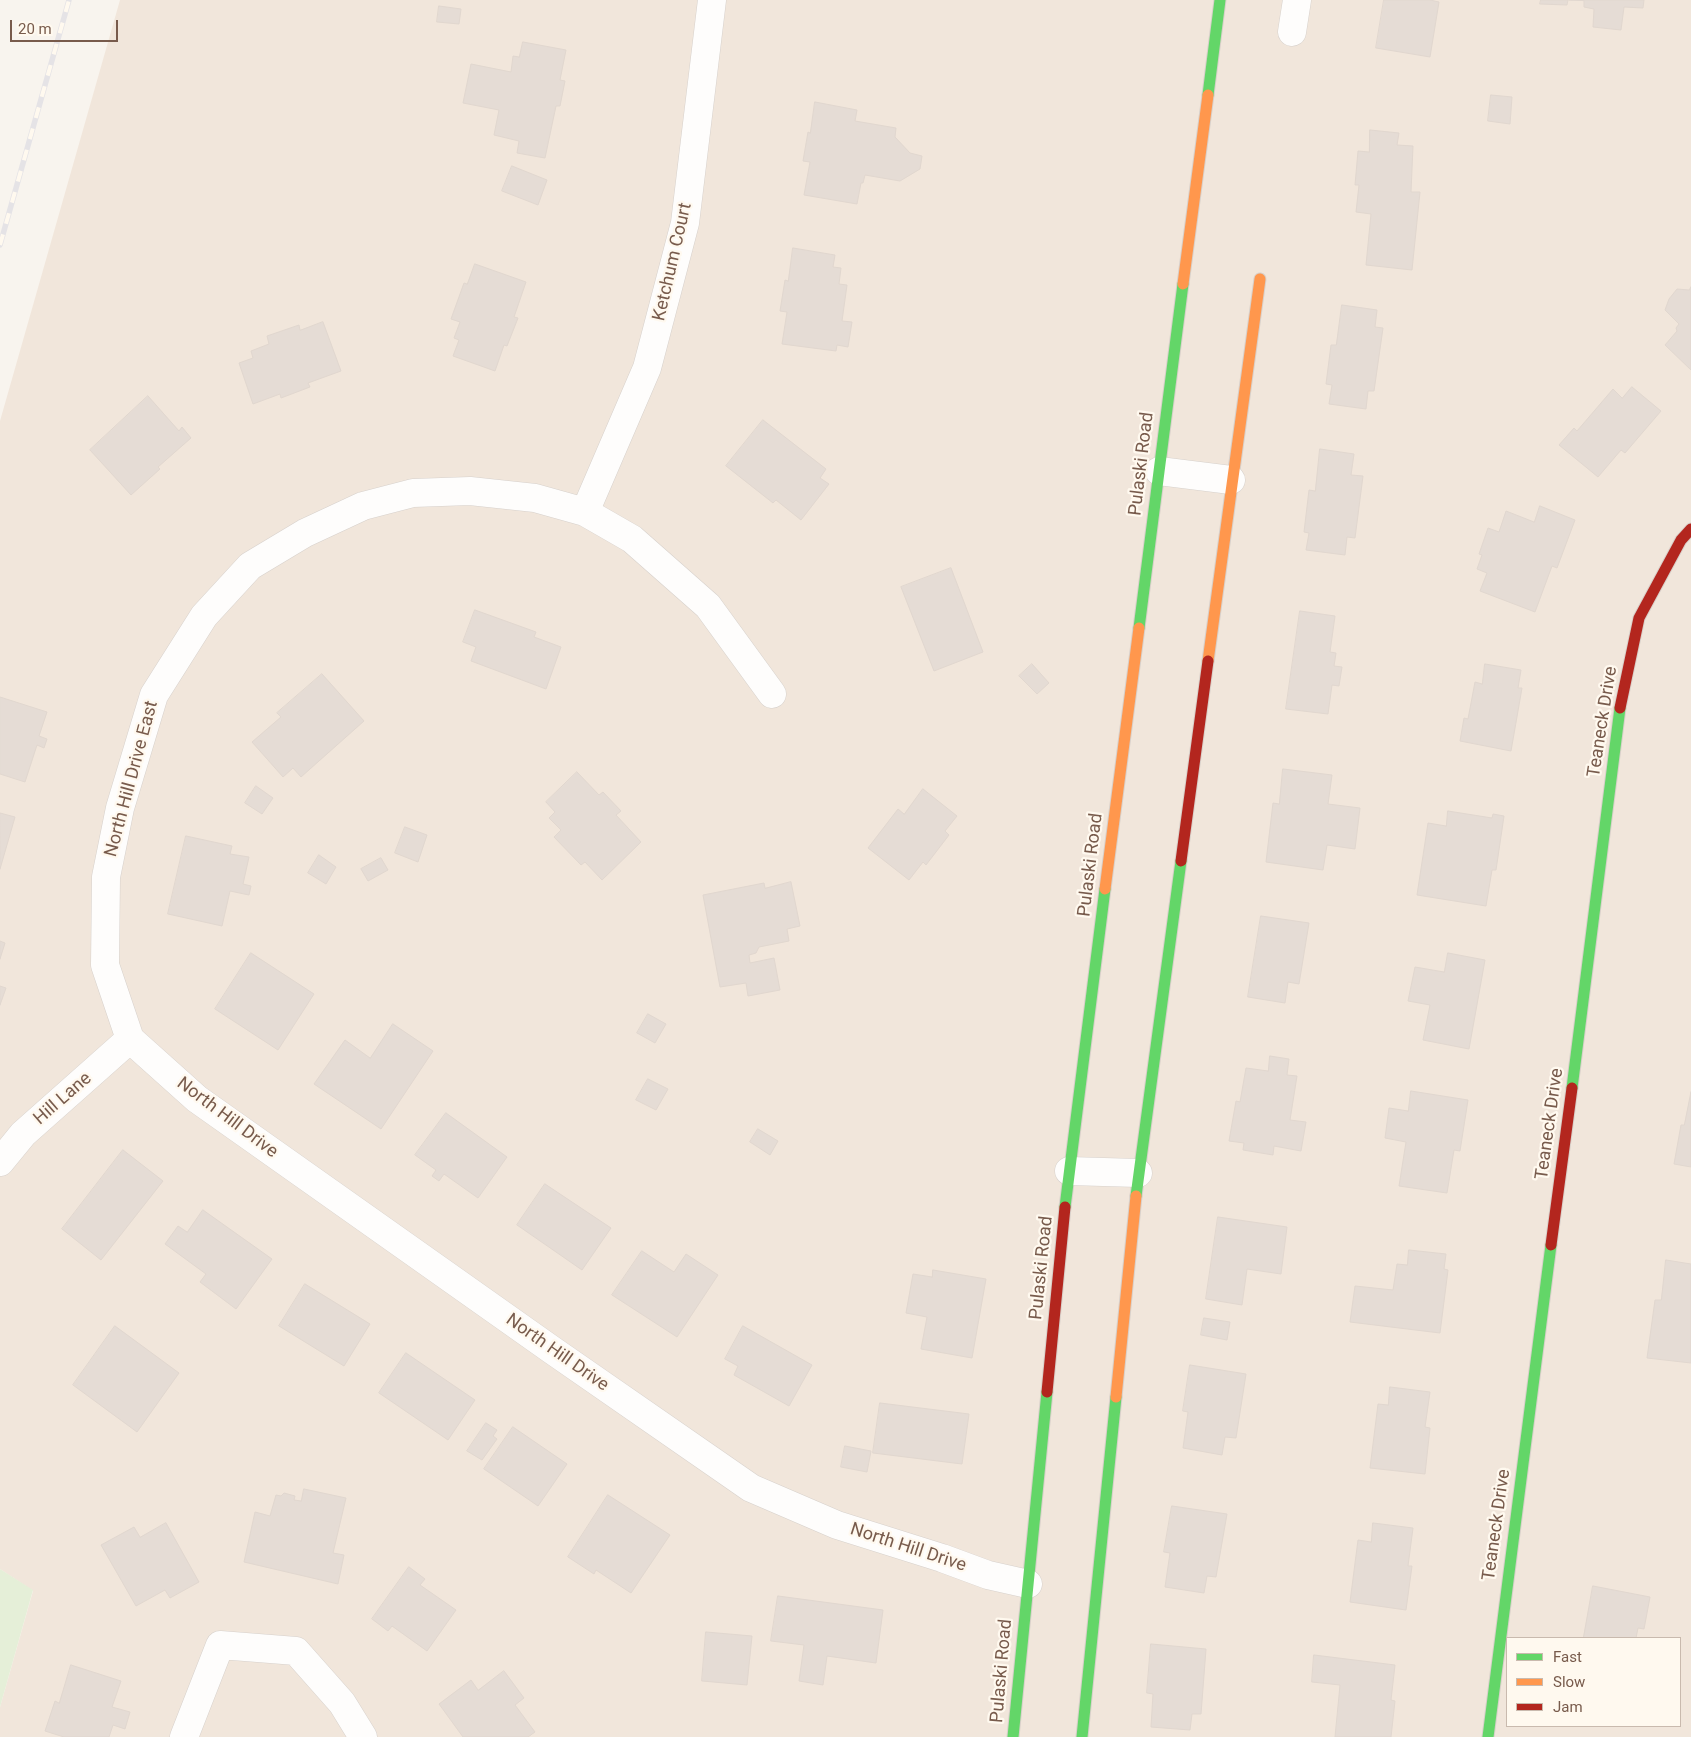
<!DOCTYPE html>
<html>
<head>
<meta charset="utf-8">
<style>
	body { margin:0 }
	#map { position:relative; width:1691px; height:1737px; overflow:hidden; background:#f8f4ee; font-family:Roboto,sans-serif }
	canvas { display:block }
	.legend { position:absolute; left:1506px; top:1637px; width:175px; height:90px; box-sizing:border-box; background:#fff9ef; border:1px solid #c9baae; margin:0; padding:6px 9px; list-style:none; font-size:15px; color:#785b4c }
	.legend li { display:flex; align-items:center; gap:10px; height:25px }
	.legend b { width:25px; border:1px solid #c9baae }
	.scale { position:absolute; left:10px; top:20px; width:108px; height:22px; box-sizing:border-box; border:2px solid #785b4c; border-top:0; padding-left:6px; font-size:15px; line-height:18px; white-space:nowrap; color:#785b4c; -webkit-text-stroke:4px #fff9ef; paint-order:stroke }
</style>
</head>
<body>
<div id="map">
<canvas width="1691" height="1737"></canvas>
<ul class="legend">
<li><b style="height:6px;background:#63d668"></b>Fast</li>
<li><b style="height:6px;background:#ff974d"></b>Slow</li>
<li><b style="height:6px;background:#b3261e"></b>Jam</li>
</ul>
<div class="scale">20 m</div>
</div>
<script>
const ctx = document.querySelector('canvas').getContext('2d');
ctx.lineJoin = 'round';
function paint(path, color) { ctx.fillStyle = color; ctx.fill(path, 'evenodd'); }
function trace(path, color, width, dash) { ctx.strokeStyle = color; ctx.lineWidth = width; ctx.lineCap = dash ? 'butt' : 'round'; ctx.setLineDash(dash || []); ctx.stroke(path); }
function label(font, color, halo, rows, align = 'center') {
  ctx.font = font + ' Roboto,sans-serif'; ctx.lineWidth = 4.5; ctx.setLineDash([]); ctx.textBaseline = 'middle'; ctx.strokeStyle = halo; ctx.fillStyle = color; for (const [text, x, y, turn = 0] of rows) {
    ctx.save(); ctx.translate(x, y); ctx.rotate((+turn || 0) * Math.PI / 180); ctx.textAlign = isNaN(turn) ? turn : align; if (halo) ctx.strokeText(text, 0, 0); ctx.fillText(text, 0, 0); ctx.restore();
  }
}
const residential = new Path2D(`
	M120,0h1571v1737h-1691v-30l33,-116 -33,-22v-1148zM1507,1638h173v88h-173z`);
const green = new Path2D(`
	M0,1569l33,21 -33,117z`);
const building = new Path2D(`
	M1384,0h46l9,2 -9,55 -54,-9z
	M1541,0h27l-1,5 -27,-1z
	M1569,0h75l-1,8 -19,-1 -3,23 -28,-3 1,-18 -10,-2v-6z
	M439,6l22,3 -2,15 -22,-2z
	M523,42l43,8 -6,30 5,1 -5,25h-4l-11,52 -28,-5 2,-12 -25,-6 5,-25 -36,-7 8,-39 40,8 2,-16 6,1z
	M1491,95l21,2 -2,27 -22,-3z
	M815,102l42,8 -2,11 41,7 -1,9 15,16 12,3 -2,13 -20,12 -35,-6 -2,8h-2l-4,21 -53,-9 6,-33 -7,-1 5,-29 2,1z
	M1370,130l29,3 -2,12 16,1 -2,46h9l-8,78 -46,-5 5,-51 -15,-2 3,-27h-4l3,-34 11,1z
	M512,166l35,14 -9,25 -36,-14z
	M793,248l42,7 -2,12 8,1 -2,16 8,1 -5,36 10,1 -4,25 -11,-2 -1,6 -54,-7 5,-32 -7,-1 5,-31 3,1z
	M475,264l51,18 -12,35 4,1 -11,28 -3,-1 -9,26 -42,-15 6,-16 -5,-2 6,-16 -9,-3 13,-36 3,1z
	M1691,287v83l-26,-25 12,-14 -1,-3 3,-4 -14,-14 4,-11 8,-10 12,1z
	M1342,305l35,5 -2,17 8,1 -9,63h-6l-2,18 -37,-5 3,-19 -6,-1 5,-39h5z
	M323,322l18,49 -33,12 2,4 -29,11 -1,-4 -27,10 -14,-41 14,-5 -2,-7 18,-7 -2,-8 32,-11 1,5z
	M1632,387l29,24 -36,42 -4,-3 -23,27 -39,-32 15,-17 3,3 36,-42 9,9z
	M148,396l31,35 3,-4 9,11 -33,29 2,2 -29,26 -41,-45z
	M763,420l63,49 -6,9 9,6 -28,36 -25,-20 -3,3 -47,-37z
	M1320,449l34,5 -3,21 12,1 -8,62 -8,-1 -2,18 -39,-5 3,-17 -5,-1 5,-42 6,1z
	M1540,506l35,14 -18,48 -5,-2 -17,46 -55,-21 7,-18 -10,-4 5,-14 -3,-1 9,-26 11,4 7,-21 28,11z
	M951,568l32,84 -49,19 -33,-84z
	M475,610l61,22 -2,5 27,10 -15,42 -75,-28 5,-14 -13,-5z
	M1300,611l35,5 -5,36 6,1 -2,13 8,1 -3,19 -7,-1 -4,29 -42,-5z
	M1032,664l17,19 -12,11 -18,-18z
	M1485,664l36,6 -3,18h4l-11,63 -51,-10 4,-23 4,1 7,-37 7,2z
	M322,674l42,47 -63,56 -8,-9 -10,9 -31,-35 29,-25 -4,-4z
	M0,697l47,15 -8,24 8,3 -3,9 -7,-3 -12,37 -25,-8z
	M1283,769l49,6 -4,29 32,4 -5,41 -28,-4 -4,25 -57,-8 7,-59 6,1z
	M577,772l22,23 4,-3 18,19 -5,4 25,27 -39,38 -17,-18 -4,3 -27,-28 7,-7 -12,-12 6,-6 -9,-10z
	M256,786l17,12 -11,16 -17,-11z
	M923,789l34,27 -12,15 4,4 -23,30 -3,-3 -14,18 -41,-32 30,-39 6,5z
	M1448,811l44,7 1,-4 11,2 -8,54h-4l-6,36 -69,-11 11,-72 18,3z
	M0,813l15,4 -15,52z
	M405,827l22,8 -9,27 -23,-9z
	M186,836l46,10 -2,8 19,3 -6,27 8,2 -2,9 -19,-4 -8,35 -54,-12z
	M319,855l17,12 -10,17 -18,-11z
	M381,858l7,12 -20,11 -7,-12z
	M791,882l9,44 -13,3 2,12 -30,6 -3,6 -7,2 1,8 24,-5 6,32 -32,6 -2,-13 -26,4 -17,-92 61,-12 1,5z
	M1261,916l48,7 -10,61 -11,-2 -3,21 -37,-6z
	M0,941l5,2 -5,16z
	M251,953l63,41 -36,56 -63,-41z
	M1448,953l37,7 -16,89 -46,-9 7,-35 -22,-4 7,-34 29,5z
	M0,986l6,2 -6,17z
	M648,1014l18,10 -11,19 -18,-10z
	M393,1024l40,27 -52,78 -67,-45 31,-44 25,18z
	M1270,1056l19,3 -2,16 10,1 -7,44 16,2 -5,29 -27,-5 -1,9 -30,-5 1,-7 -15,-2 7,-40 4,1 6,-34 22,3z
	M648,1079l20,10 -12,21 -20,-10z
	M1411,1091l57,9 -8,51 -6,-1 -7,43 -48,-7 7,-44 -21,-4 4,-30 19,3z
	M1691,1092v75l-17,-3 7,-39h3z
	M446,1113l61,44 -29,41 -34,-24 -5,7 -7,-5 4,-6 -21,-15z
	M758,1129l20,12 -8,14 -20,-13z
	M123,1150l40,31 -62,79 -39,-31z
	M545,1184l66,44 -29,42 -65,-45z
	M203,1210l69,49 -36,50 -36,-27 6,-8 -41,-30 13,-18 9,6z
	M1218,1217l69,10 -6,47 -34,-5 -5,36 -36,-6z
	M1409,1250l37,4 -2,15 4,1 -8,63 -90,-11 5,-36 38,4 4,-26 10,1z
	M642,1251l32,21 12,-18 32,21 -41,62 -65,-42z
	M1666,1260l25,4v99l-44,-5 8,-58h6z
	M933,1270l53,9 -14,79 -51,-9 6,-32 -21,-4 7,-39 19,3z
	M305,1284l65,40 -26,42 -65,-40z
	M1204,1318l26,4 -3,18 -26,-5z
	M115,1326l64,47 -42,59 -64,-47z
	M743,1326l69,39 -23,41 -55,-31 4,-9 -13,-7z
	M406,1353l69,47 -27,40 -69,-47z
	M1190,1365l56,9 -10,64 -11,-1 -3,18 -39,-7 5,-36 -5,-1z
	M1390,1387l40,5 -5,35 5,1 -5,46 -55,-6 8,-64 10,1z
	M880,1403l89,11 -7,50 -89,-11z
	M486,1423l11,7 -4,6 4,3 -15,21 -15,-9z
	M513,1427l54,37 -29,42 -54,-37z
	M845,1446l26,5 -4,21 -26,-5z
	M304,1489l42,9 -13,55 11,2 -6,29 -94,-22 11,-50 15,4 6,-21 5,1 3,-3 11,3 -1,4 7,1z
	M608,1495l62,40 -39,58 -35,-23 -2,4 -26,-17z
	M1172,1506l55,8 -11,63 -9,-1 -3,17 -39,-6 5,-34 -6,-1z
	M166,1523l33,59 -29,16 -5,-8 -29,16 -35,-61 33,-18 6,10z
	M1373,1523l40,5 -5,38h4l-6,44 -56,-8 8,-62 13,2z
	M409,1567l16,12 -5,6 36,25 -29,41 -35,-25 -4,5 -16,-12z
	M1593,1586l57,11 -6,32 -6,-1 -2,10h-55h2z
	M778,1596l105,14 -7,53 -49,-7 -4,29 -24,-4 5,-36 -33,-4z
	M706,1632l46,4 -5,49 -45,-4z
	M1151,1644l55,5 -5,65h-9l-2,16 -39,-3 2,-33 -6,-1z
	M1314,1655l81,10 -4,35 4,1 -4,36h-56l5,-52 -28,-3z
	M71,1665l50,16 -9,26 18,5 -5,17 -12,-4 -4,12h-45l-19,-6 10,-30 4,2z
	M504,1671l20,27 -9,7 20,27 -7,5h-65l-24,-33 32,-24 7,10z`);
const street = new Path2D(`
	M1292,32l5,-32
	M1159,471l72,9
	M585,512l62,-144 38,-145 27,-223
	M130,1039l-25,-74 1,-88 14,-69 34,-113 50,-79 46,-50 55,-33 58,-27 50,-13 57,-2 65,7 50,14 47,27 76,67 64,88
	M130,1039l67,60 355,251 199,138 86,37 105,33 46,17 40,9
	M0,1162l23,-28 107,-95
	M1069,1171l69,2
	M184,1737l36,-92 76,6 46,52 21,34`);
const fast = new Path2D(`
	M1208,95l12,-95
	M1139,628l44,-344
	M1572,1088l48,-380
	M1136,1196l45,-335
	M1065,1207l40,-318
	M1013,1737l34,-345
	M1082,1737l34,-340
	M1488,1737l63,-492`);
const slow = new Path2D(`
	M1183,284l25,-189
	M1208,661l52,-382
	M1105,889l34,-261
	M1116,1397l20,-201`);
const jam = new Path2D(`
	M1620,708l19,-90 42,-78 10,-11
	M1181,861l27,-200
	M1551,1245l21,-157
	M1047,1392l18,-185`);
const rail = new Path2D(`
	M0,245l69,-245`);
const streetNames = [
	["Ketchum Court",673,262,-77],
	["Pulaski Road",1142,464,-83],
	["Teaneck Drive",1603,722,-81],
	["North Hill Drive East",132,779,-75],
	["Pulaski Road",1091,865,-83],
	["Hill Lane",63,1099,-41],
	["North Hill Drive",227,1118,37],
	["Teaneck Drive",1550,1124,-82],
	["Pulaski Road",1042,1268,-84],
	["North Hill Drive",557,1353,35],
	["Teaneck Drive",1497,1525,-82],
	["North Hill Drive",908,1548,18],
	["Pulaski Road",1002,1671,-85]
];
paint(residential, '#f1e6db');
paint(green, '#e5efd8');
paint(building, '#e5dcd5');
trace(building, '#e1d7cf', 1);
trace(street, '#d7d1cc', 29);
trace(fast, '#d8d0ca', 13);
trace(slow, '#d8d0ca', 13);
trace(jam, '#d8d0ca', 13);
trace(street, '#fefdfc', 28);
trace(fast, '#63d668', 11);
trace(slow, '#ff974d', 11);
trace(jam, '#b3261e', 11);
trace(rail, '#e5e3e6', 5.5);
trace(rail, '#fff9ef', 4, [11]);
label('18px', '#785b4c', '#fff9ef', streetNames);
</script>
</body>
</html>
